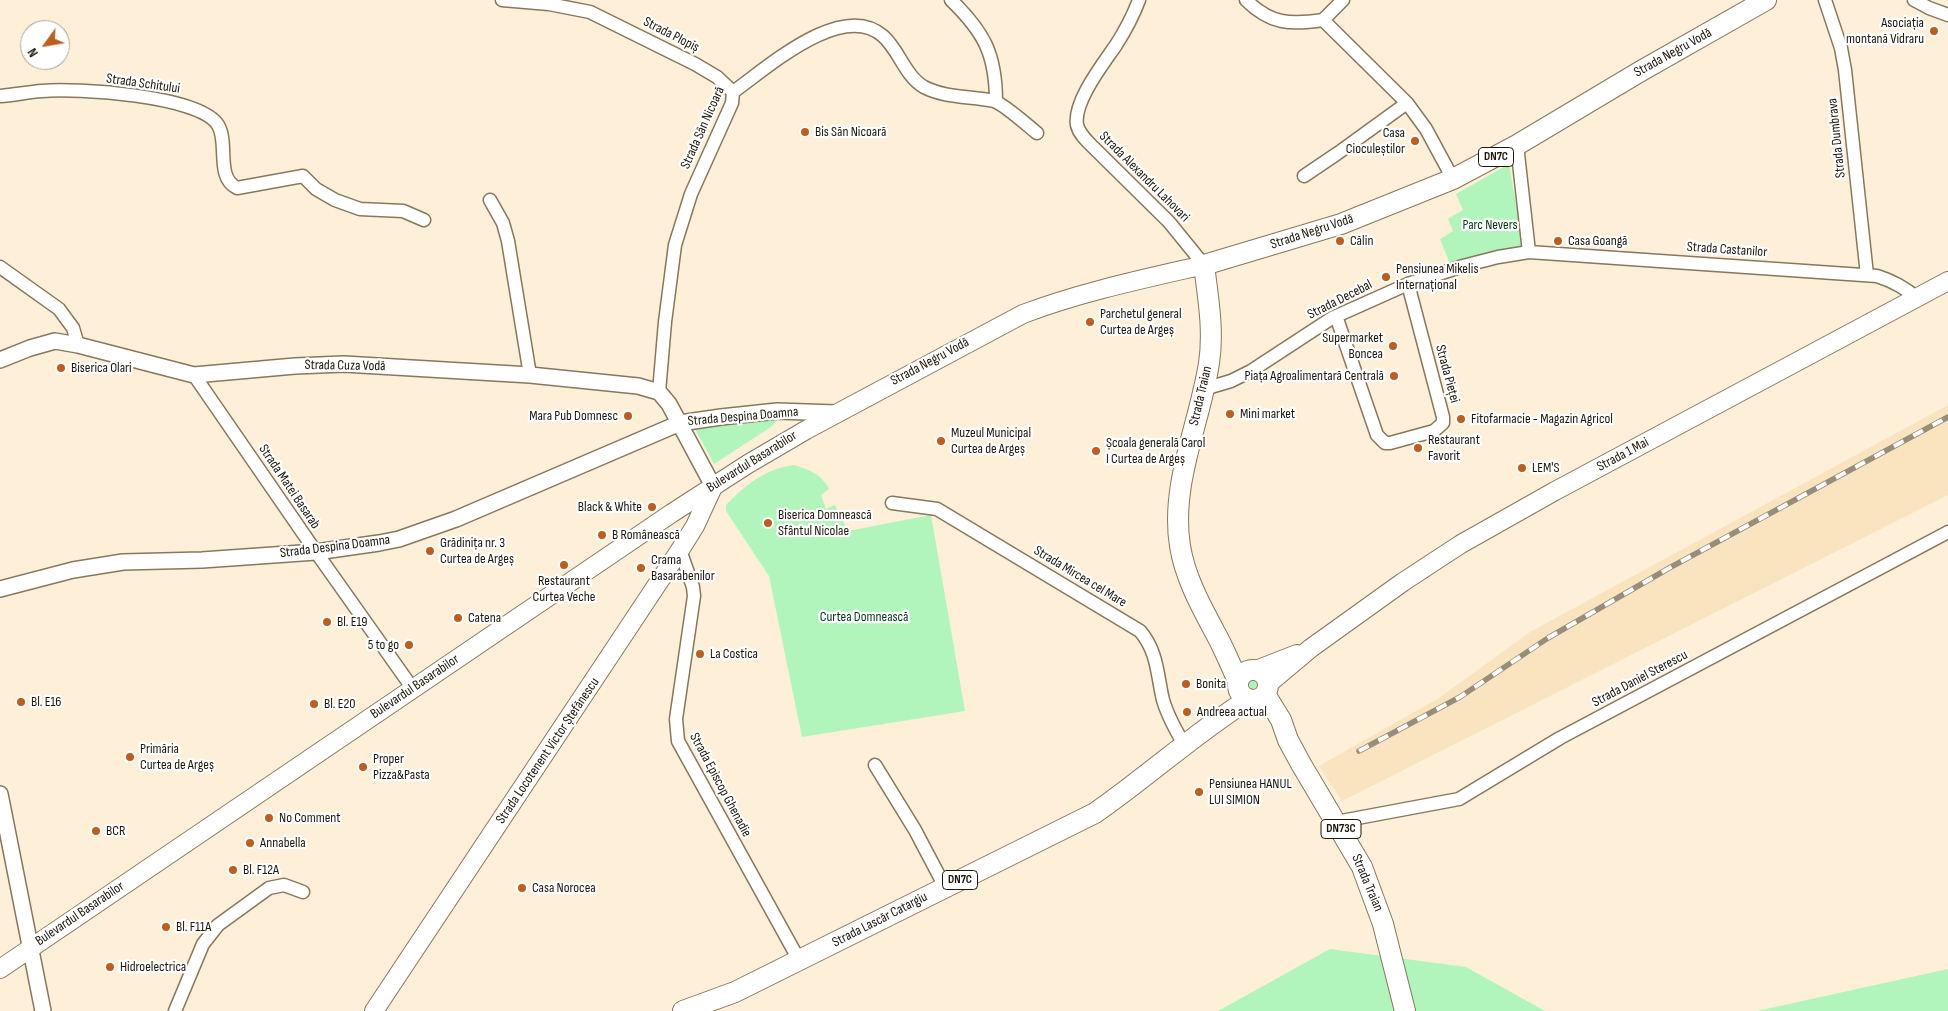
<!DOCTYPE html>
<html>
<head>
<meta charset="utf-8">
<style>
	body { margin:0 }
	#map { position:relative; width:1948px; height:1011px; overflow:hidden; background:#fdefd8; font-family:"Sofia Sans Condensed",sans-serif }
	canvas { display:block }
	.north { position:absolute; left:20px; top:20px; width:50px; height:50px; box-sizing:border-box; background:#fff; border:1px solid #a5a29e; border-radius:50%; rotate:238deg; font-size:14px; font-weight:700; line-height:20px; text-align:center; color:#1d170c }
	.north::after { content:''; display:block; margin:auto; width:18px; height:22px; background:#be5d1d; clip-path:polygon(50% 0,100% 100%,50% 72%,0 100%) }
</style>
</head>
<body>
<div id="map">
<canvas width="1948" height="1011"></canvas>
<div class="north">N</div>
</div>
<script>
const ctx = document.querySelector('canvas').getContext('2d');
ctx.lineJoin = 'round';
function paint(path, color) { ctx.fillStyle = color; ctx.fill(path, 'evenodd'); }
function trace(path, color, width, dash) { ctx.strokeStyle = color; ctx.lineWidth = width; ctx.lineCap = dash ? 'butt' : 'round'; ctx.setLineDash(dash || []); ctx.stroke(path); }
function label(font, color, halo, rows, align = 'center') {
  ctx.font = font + ' "Sofia Sans Condensed",sans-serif'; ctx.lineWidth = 4.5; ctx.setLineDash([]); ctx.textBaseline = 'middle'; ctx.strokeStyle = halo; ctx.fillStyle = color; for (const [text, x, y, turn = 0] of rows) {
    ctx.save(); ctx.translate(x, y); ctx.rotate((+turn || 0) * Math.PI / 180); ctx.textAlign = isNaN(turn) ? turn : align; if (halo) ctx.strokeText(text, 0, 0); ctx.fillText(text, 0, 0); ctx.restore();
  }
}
const built = new Path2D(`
	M1948,405v90l-606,306 -23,-35 120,-68 91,-66z`);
const green = new Path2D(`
	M1509,164l15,85 -62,11 -12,4 -10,-25 13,-8 -5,-12 15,-9 -7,-16z
	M772,416l5,5 -6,6 -57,37 -19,-35 7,-3z
	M794,465c15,5 28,9 35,24l-8,6 5,14 9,-4 13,26 83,-16 34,196 -163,26 -33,-161 -43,-65v-6c20,-21 39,-36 68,-40z
	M1250,675l9,2 2,2 -3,14 -12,-1c-4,-6 -2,-9 1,-15z
	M1330,949l136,18 79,44h-327z
	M1948,969v42h-191z`);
const minor = new Path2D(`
	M502,0l47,4 41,8 105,52 22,13 16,15
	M951,0c33,32 45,54 45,102
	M1139,0c-6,16 -14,31 -23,45 -13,19 -43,57 -39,80 2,9 10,16 16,22l76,75 35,43
	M1246,0c24,24 44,25 77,20
	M1825,0l16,48 4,22 22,205
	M1914,0l15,8 19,7
	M1323,20l84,83 19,26 27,50
	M1323,20l20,-20
	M0,96c14,-1 28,-4 42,-5 34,-3 157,4 176,34 11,18 -3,52 19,63l66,-12 13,13 19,11 25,9 43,2 21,9
	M1517,145l12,107
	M1304,176l34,-23 69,-50
	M490,200l13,23 5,18 22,134
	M0,267l59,42 14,19 5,17
	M1336,316l41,119 8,8h5l44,-12 9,-8v-6l-35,-133
	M194,375l122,177 97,137
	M1204,389l27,-8 20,-10 81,-53 76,-34 55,-18 35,-9 31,-5 348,24c16,5 27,11 40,22
	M659,392l6,-70 10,-77 16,-51 41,-91 1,-11c34,-24 109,-92 150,-56 16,14 22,40 41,51 21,11 47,9 70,14 10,3 34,25 43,32
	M892,503l45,6 203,122c18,21 17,44 23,69 5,17 13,31 22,46
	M680,550l13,37 1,9 -18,123 2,22 121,219
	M875,765l40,65 30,57
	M1336,822l123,-23 101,-61 388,-206
	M175,1011l28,-67 15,-19 51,-37 15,-3 19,7`);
const tertiary = new Path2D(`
	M0,360l30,-12 25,-7 23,4 116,30 101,-9 49,-2 186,11 108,11 21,6 10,12 44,82
	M0,589l73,-19 50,-8 79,-2 114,-8 63,-9 20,-4 57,-20 224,-96 41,-6 56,-6 59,2
	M0,794l43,217`);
const secondary = new Path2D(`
	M1256,670l41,-16
	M1268,684l43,-36 92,-66 58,-38 94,-53 393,-210
	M0,969l672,-456 76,-49 58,-34 217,-116c58,-22 120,-35 181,-49
	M374,1011l306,-461 15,-24 18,-39`);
const primary = new Path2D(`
	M1238 685a15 15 0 1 1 30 0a15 15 0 1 1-30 0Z
	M1238,681c-7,-15 -13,-30 -21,-45 -15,-28 -32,-58 -37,-90 -10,-62 20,-123 29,-183 5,-32 -1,-66 -5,-98l137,-41 112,-45 64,-34 124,-74 125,-71
	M1265,694l16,26 7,20 13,24 61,103 21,57 22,87
	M683,1011l52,-19 360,-179c52,-36 100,-80 154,-114`);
const rail = new Path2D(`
	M1359,751l101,-54 88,-59 123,-71 277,-150`);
const markers = [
	[1934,31,5,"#be5d1d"],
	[805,132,5,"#be5d1d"],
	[1415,141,5,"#be5d1d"],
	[1340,241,5,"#be5d1d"],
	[1558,241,5,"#be5d1d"],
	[1386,277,5,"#be5d1d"],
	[1090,322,5,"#be5d1d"],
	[1393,346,5,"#be5d1d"],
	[61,368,5,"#be5d1d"],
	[1394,376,5,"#be5d1d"],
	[1230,414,5,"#be5d1d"],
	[628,416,5,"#be5d1d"],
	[1461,419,5,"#be5d1d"],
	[941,441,5,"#be5d1d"],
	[1418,448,5,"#be5d1d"],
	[1096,451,5,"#be5d1d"],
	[1522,468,5,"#be5d1d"],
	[652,507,5,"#be5d1d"],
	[768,523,5,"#be5d1d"],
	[602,535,5,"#be5d1d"],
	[430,551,5,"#be5d1d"],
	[564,565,5,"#be5d1d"],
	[641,568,5,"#be5d1d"],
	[458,618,5,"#be5d1d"],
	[327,622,5,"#be5d1d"],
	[409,645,5,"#be5d1d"],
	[700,654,5,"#be5d1d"],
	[1186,684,5,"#be5d1d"],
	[21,702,5,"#be5d1d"],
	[314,704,5,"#be5d1d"],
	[1187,712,5,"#be5d1d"],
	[130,757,5,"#be5d1d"],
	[363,767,5,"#be5d1d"],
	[1199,792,5,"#be5d1d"],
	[269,818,5,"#be5d1d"],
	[96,831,5,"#be5d1d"],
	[250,843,5,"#be5d1d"],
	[233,870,5,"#be5d1d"],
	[522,888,5,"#be5d1d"],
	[166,927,5,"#be5d1d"],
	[110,967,5,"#be5d1d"]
];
const shields = [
	[1496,157,35],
	[1341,829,40],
	[960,880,35]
];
const shieldNames = [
	["DN7C",1496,157],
	["DN73C",1341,829],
	["DN7C",960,880]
];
const poiNames = [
	["Asociația",1924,23,"right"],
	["montană Vidraru",1924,39,"right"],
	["Bis Săn Nicoară",815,132],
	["Casa",1405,133,"right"],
	["Cioculeștilor",1405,149,"right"],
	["Călin",1350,241],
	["Casa Goangă",1568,241],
	["Pensiunea Mikelis",1396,269],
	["Internațional",1396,285],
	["Parchetul general",1100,314],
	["Curtea de Argeș",1100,330],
	["Supermarket",1383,338,"right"],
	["Boncea",1383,354,"right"],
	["Biserica Olari",71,368],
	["Piața Agroalimentară Centrală",1384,376,"right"],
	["Mini market",1240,414],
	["Mara Pub Domnesc",618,416,"right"],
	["Fitofarmacie - Magazin Agricol",1471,419],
	["Muzeul Municipal",951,433],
	["Curtea de Argeș",951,449],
	["Restaurant",1428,440],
	["Favorit",1428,456],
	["Școala generală Carol",1106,443],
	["I Curtea de Argeș",1106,459],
	["LEM'S",1532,468],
	["Black & White",642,507,"right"],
	["Biserica Domnească",778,515],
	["Sfântul Nicolae",778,531],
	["B Românească",612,535],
	["Grădinița nr. 3",440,543],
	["Curtea de Argeș",440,559],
	["Crama",651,560],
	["Basarabenilor",651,576],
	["Restaurant",564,581,"center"],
	["Curtea Veche",564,597,"center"],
	["Catena",468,618],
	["Bl. E19",337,622],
	["5 to go",399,645,"right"],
	["La Costica",710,654],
	["Bonita",1196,684],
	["Bl. E16",31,702],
	["Bl. E20",324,704],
	["Andreea actual",1197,712],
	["Primăria",140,749],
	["Curtea de Argeș",140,765],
	["Proper",373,759],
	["Pizza&Pasta",373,775],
	["Pensiunea HANUL",1209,784],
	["LUI SIMION",1209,800],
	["No Comment",279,818],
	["BCR",106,831],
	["Annabella",260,843],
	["Bl. F12A",243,870],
	["Casa Norocea",532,888],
	["Bl. F11A",176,927],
	["Hidroelectrica",120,967]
];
const streetNames = [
	["Strada Plopiș",671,35,27],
	["Strada Negru Vodă",1673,53,-29],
	["Strada Schitului",143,84,8],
	["Strada Sân Nicoară",703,128,-66],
	["Strada Dumbrava",1837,138,-96],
	["Strada Alexandru Lahovari",1144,177,45],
	["Strada Negru Vodă",1312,232,-18],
	["Strada Castanilor",1727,250,4],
	["Strada Decebal",1340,300,-27],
	["Strada Negru Vodă",930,362,-28],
	["Strada Cuza Vodă",345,366,1],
	["Strada Pieței",1447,374,75],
	["Strada Traian",1201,396,-77],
	["Strada Despina Doamna",743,417,-5],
	["Strada 1 Mai",1623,455,-28],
	["Bulevardul Basarabilor",752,462,-32],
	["Strada Matei Basarab",289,487,56],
	["Strada Despina Doamna",335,547,-7],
	["Strada Mircea cel Mare",1080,577,31],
	["Strada Daniel Sterescu",1640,679,-28],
	["Bulevardul Basarabilor",415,687,-34],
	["Strada Locotenent Victor Ștefănescu",548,751,-56],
	["Strada Episcop Ghenadie",720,785,62],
	["Strada Traian",1367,883,67],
	["Bulevardul Basarabilor",80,914,-34],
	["Strada Lascăr Catargiu",880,920,-27]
];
const parkNames = [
	["Parc Nevers",1490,225],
	["Curtea Domnească",864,617]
];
paint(built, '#fae4c0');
paint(green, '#b2f5bc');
trace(minor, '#87775d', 15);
trace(tertiary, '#87775d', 18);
trace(secondary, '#87775d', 20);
trace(primary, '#87775d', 22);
trace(minor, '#fff', 12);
trace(tertiary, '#fff', 15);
trace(secondary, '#fff', 18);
trace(primary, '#fff', 20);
trace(rail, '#978d7b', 5.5);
trace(rail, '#fff', 4, [11]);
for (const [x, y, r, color] of markers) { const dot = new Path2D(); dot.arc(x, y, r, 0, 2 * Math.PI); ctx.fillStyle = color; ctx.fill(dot); trace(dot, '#fff', 2); }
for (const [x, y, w] of shields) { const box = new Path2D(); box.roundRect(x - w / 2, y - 9.5, w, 19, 4); ctx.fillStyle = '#fff'; ctx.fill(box); trace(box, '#1d170c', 1); }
label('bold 12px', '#1d170c', null, shieldNames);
label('14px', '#1d170c', '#fff', poiNames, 'left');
label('14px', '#1d170c', '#fff', streetNames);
label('14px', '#033713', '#fff', parkNames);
</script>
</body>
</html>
